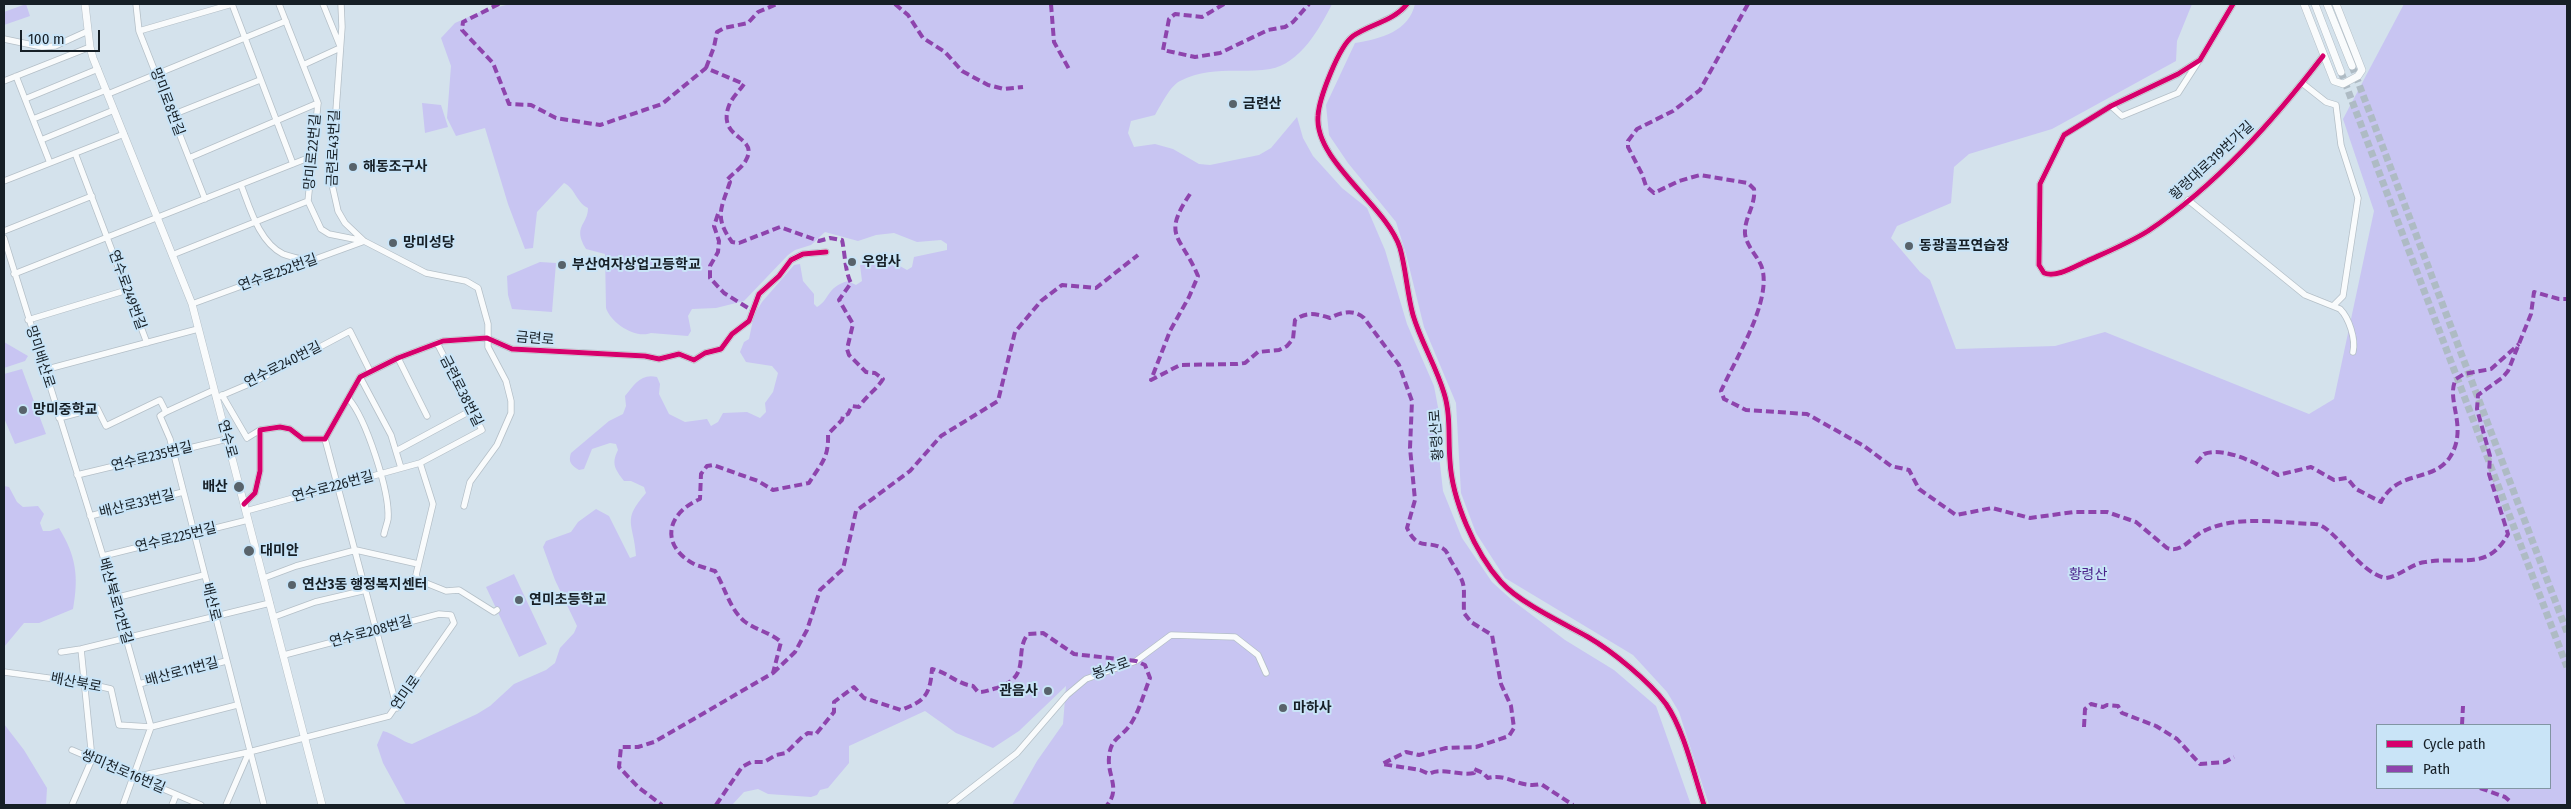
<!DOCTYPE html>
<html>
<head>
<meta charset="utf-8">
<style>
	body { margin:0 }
	#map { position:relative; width:2571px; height:809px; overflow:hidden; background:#d4e2ec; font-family:"Fira Sans Condensed",sans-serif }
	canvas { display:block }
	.frame { position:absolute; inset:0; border:5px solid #161f26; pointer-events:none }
	.legend { position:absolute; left:2376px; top:724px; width:175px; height:65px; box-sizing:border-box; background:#c9e4f7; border:1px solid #8195a3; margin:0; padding:6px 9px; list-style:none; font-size:15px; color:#161f26 }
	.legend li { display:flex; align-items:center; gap:10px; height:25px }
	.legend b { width:25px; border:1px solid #8195a3 }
	.scale { position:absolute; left:20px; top:30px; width:80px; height:22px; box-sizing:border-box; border:2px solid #161f26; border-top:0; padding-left:6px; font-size:15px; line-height:18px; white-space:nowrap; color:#161f26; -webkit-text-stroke:4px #c9e4f7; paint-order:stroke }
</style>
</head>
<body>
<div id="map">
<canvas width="2571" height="809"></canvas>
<div class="frame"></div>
<ul class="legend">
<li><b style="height:6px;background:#d6006c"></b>Cycle path</li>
<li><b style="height:6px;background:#8e44ad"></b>Path</li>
</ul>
<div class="scale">100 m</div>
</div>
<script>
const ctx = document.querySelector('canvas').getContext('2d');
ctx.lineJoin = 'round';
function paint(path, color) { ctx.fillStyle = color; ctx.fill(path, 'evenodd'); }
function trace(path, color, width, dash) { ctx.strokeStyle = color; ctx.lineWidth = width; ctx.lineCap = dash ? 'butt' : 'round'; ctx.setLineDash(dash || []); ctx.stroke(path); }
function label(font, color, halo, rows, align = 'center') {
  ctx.font = font + ' "Fira Sans Condensed","Noto Sans KR",sans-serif'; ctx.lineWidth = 4; ctx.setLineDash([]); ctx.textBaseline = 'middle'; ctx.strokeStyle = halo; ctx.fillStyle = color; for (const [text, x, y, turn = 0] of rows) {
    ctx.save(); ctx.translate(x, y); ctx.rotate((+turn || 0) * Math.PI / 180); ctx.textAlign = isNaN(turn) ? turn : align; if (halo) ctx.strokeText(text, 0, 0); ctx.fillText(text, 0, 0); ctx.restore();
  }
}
const green = new Path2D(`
	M26,4l4,12 -26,9v-13z
	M510,4h822c-12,24 -32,60 -62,65 -30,5 -59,-4 -90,12 -10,5 -19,24 -25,34l-24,6 -3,12 6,14 21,-3 18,5 26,15 11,1 49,-10 12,-7 26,-31 6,21 10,18 29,32 25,20 18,42 22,74 27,62 6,32 -1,37 4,36 19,47 30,44 20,18 53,40 49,30 42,36 35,99h-679l25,-44 26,-37 3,-38 -47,45 -26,17 -37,-15 -31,-22 -76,35v17l-21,25 -8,2 -3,5 -6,2 -43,-3 -10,-5 -14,3 -12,13h-326l-23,-42 -6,-18 6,-14c12,3 18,10 29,13l65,-30 13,-8 24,-22 32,-14 9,-7 5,-15 14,-15 3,-7 -22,-46 -12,-33 3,-6 25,-9 7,-10 18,-13 13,7 21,42 6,-2c-2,-33 -15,-35 10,-63l-2,-6 -13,-6h-7c-9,-12 -13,-17 -6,-31l-2,-6 -6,-1 -18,6 -8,20 -5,1c-8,-5 -11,-8 -8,-17l38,-32 14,-7 3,-8 -1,-10c9,-11 16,-23 32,-19l3,7 -1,10 10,20 16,8 22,-3 4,7 7,-4 5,-9 24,-1 13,6 6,-6 -1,-9 8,-11 5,-19 -6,-7 -26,-4 -6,-10 4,-10 5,-3 5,-24 8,-13 32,-37 6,-1 3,17 11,13v10l3,3c14,-8 8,-19 31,-26l8,4 6,-4 -2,-16 22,-9 25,14 5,-3 2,-10 33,-7v-6l-6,-4 -24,2 -23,-9 -18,2 -18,6 -33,-9 -14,13 -16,5 -7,5 -44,46 -28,7 -24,1 -4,7 3,15 -3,5 -37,-3c-16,6 -40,-10 -45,-25l-1,-54 -19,-5c-14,-23 2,-24 2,-41 -12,-6 -13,-20 -24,-25l-27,29 -4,36 -8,1 -17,-45 -23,-76 -29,8 -9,-18 4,-52 -10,-28 14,-15 27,-12z
	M1415,4h777l-15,37 -1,20 -124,68 -83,25 -15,13 -3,36 -54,23 -6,12 29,34 10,8 26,69 99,-3 50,-14 204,82 25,-15 40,-188 -31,-92 61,-115h163v801h-858l-30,-93 -12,-20 -34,-37 -128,-77 -29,-45 -15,-40 -5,-90 -32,-76 -18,-73 -10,-32 -48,-59 -19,-28 -3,-30 29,-62c26,-4 54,-12 60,-39zM2377,725h173v63h-173z
	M422,103l19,2 7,22 -23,6z
	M540,262l16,1 -4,49 -40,-3 -4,-14 -1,-19z
	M4,342l24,14 -3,5 -21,7z
	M22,369l24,65 -31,10 -11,-26v-44z
	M4,486l5,1 8,15 6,5 15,-1 6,8 -4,9 3,8h7l9,-3c17,28 20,48 14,81l-34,14h-15l-20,24z
	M514,574l33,70 -28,13 -33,-70z
	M4,724l20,26 23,38 -1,17h-42z`);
const majorTunnel = new Path2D(`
	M2352,66l215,566
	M2341,72l226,595`);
const minor = new Path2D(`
	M136,4l3,27 66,168
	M232,4l61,160
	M279,4l39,99 -10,98 13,28 8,5 35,7
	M323,4l17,42
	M341,4l1,23 -11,153 7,31 7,12 19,18 62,32 40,8 12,7 10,36v23l18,34 5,20v12l-14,32 -27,37 -6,24
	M1407,4c-13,17 -37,20 -54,32 -14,10 -34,62 -35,80 -4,45 69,90 82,132 6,21 7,45 13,67 8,27 23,51 31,78 7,22 4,46 6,68 2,39 25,92 51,121 19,21 62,41 87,55 24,14 61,44 78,67 18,26 28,71 38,101
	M2233,4l-33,56 -22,14 -67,32 -47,29 -24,49 -1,81 5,8c13,5 31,-7 43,-12 20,-9 42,-18 61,-30 69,-46 125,-110 175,-175
	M139,31l93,-27
	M4,39l38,8 13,-1 33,-15
	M303,65l37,-17
	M16,76l34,87
	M4,81l86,-34
	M2302,83l24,19 10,3 5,40 17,53 -15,98 -10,10
	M108,94l178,-73
	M25,99l73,-30
	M2111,106l11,10 56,-23 20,-31
	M172,115l88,-35
	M33,119l73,-29
	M41,140l73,-30
	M75,153l72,190
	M189,158l129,-55
	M4,181l120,-47
	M241,185c9,23 18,57 42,69 8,3 18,5 27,7
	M2188,200l117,95 35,14c9,9 16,30 13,43
	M4,231l88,-35
	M4,238l99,318 48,171 -28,78
	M172,255l136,-54
	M14,274l299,-118
	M192,304l170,-62
	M28,320l99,-30
	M437,343l45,87 -62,33 13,41 -17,71 2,4 8,4 20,8 13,-1 35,22 3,-2
	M398,358l29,58
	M44,370l154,-41
	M360,377l31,58 10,33
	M222,395l25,43 13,-8
	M216,398l40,-17 94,-50 20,40
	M348,398c18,20 42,94 40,121 -1,5 -3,10 -4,15
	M166,412l-6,4 10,23 94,366
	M59,418l38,-10 9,18 54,-26 6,12 48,-22
	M325,439l72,269
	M396,451l76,-41
	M77,475l150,-36
	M244,504l11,-11 5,-22v-41l20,-3 10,2 13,10h22l35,-62 38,-19 45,-17 44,-3 25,11 133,7 14,3 20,-5 15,6 11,-7 16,-4 11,-15 17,-13 10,-27 20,-18 12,-16 12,-6 23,-2
	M246,511l174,-48
	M90,516l93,-24
	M103,556l145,-36
	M264,578l32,-12 60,-16 62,14
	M115,598l89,-23
	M274,617l41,-15 51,-12
	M61,652l20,-3 189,-46
	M4,672l81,11 26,6 8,36 32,2 86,-22
	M139,684l87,-23
	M72,750l129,55
	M135,777l114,-25
	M72,805l20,-46 -11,-110
	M172,805l4,-10
	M226,805l23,-53 140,-36 65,-93 -3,-8 -12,-1 -155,41
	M950,805l67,-52 50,-58 19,-16 50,-18 35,-26 64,2 23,18 8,18`);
const major = new Path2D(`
	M85,4l5,43 3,11 99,246 130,501
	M2304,4l30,77 9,3 15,-8 4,-6 -26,-66
	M2315,4l26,68
	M2327,4l25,62`);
const quiet = new Path2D(`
	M499,4l-36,18 -1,8 31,33 16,41 22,1 25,13 44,7 62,-21 44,-36 38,16c-4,6 -11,13 -14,19 -16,37 30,32 16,57 -3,7 -14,14 -19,20l3,2c-9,27 -16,35 2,60l7,1 41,-16 39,14 11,-3 12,2c3,13 3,32 9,43l-12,17 14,24 -6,25 2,6 17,17 9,1 8,6c-6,10 -17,17 -24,28l-7,-1 -4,8 -5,2 -1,4 -14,14c1,25 -7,29 -19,49l-36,7 -15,-9 -45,-16 -6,1 -6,8 -1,25c-35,15 -40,48 -4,66 6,2 13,4 19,6 10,16 14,37 29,50 11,9 26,11 37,21l-8,31 -119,69 -16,5h-17l-2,20 19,20 24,18
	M895,4l13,11 15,23 22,14 17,19 26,14 16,4 19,-2
	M1051,4l3,38 15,27
	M1224,4l-22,13 -27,-3 -6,5 -6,31 32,7 25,-4 48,-23 17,-3 8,-5 16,-18
	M1748,4l-48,86 -27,21 -36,18 -9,12v6l14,27 4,12 8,7 25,-12 21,-6 48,8 6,6c2,16 -10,29 -9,45 2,15 16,24 18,38 6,34 -28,88 -42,119l3,8 22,11 61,4 57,32 27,20 18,4 10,19 37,26 36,-7 38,10 44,-6h33l29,10 31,26c16,6 25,-13 39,-18 33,-15 74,-7 109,-6 18,0 44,50 71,54 14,-2 25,-14 39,-16 34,-6 63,10 83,-28l-19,-60 1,-18 -13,-47 1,-14 24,-17 6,-7 23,-57 3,-22 25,7h8
	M706,68l8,-21 3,-15 7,-4 24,-5 10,-11 19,-8
	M1190,194c-29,43 -9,41 8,82l-9,21 -19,34 -19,49 29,-15 57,-1 8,-1 13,-11 21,-2 8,-4 6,-7 2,-19c12,-9 22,-6 35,-2 11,-6 24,-9 34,0l35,47 13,36 -2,47 5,52 -8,28c11,23 19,12 35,20 6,3 6,8 9,13 17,27 12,22 13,52l7,9 21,13 9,49 10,22 3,22 -5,8 -33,11 -30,1 -27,7 -13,-3 -24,12 38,6 9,4c12,-7 30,2 45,-1v-4l9,4 5,5c21,-5 30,11 53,6l32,21
	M718,214l-4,12 5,15 -1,11 -8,14v12l14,15 29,18
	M2196,463l8,-9c22,-8 55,11 74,21l33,-8 23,13 13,-2 9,11 25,13c17,-33 52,-19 69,-45 19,-30 -5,-57 6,-78l8,-5 27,-5 28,-25
	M773,673l22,-21 12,-22 13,-40 23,-21 13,-58 54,-40 31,-35 57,-35 17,-69 26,-31 21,-16 34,3 42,-33
	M2462,725l1,-19
	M2084,727l1,-18 6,-5 12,3 4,-2 11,1 4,7 34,13 21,13 23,25 25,-2 9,-5
	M2480,788l25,9 7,6
	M716,805l26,-38 9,-5h13l12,-7 10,-2 16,-16 6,-4 8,1 18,-22v-10l20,-15 10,11 37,12c24,-9 29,-15 31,-41 15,3 25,15 41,17l5,6c8,0 11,-2 19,-4 36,-12 16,-35 31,-54l15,-1 31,21 62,7 9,4 5,13c-6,15 -11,34 -20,47 -10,14 -19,12 -21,32 -2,18 12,32 -2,48`);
const cycleway = new Path2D(`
	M1407,4c-13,17 -37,20 -54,32 -14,10 -34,62 -35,80 -4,45 69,90 82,132 6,21 7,45 13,67 8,27 23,51 31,78 7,22 4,46 6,68 2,39 25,92 51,121 19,21 62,41 87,55 24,14 61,44 78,67 18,26 28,71 38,101
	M2233,4l-33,56 -22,14 -67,32 -47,29 -24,49 -1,81 5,8c13,5 31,-7 43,-12 20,-9 42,-18 61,-30 69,-46 125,-110 175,-175
	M244,504l11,-11 5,-22v-41l20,-3 10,2 13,10h22l35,-62 38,-19 45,-17 44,-3 25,11 133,7 14,3 20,-5 15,6 11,-7 16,-4 11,-15 17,-13 10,-27 20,-18 12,-16 12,-6 23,-2`);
const markers = [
	[1233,104,5,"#58636b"],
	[353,167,5,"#58636b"],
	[393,243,5,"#58636b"],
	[1909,246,5,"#58636b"],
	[852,262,5,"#58636b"],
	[562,265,5,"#58636b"],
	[23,410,5,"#58636b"],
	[239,487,6,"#58636b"],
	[249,551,6,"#58636b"],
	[292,585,5,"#58636b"],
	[519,600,5,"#58636b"],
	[1048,691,5,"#58636b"],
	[1283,708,5,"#58636b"]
];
const streetNames = [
	["망미로8번길",167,102,69],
	["금련로43번길",334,148,-88],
	["망미로22번길",313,152,-85],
	["황령대로319번가길",2212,161,-43],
	["연수로252번길",278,273,-20],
	["연수로249번길",127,290,70],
	["금련로",535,339,5],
	["망미배산로",40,357,72],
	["연수로240번길",283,365,-27],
	["금련로38번길",461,391,63],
	["황령산로",1437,435,-94],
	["연수로",227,439,75],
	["연수로235번길",152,457,-14],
	["연수로226번길",333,487,-15],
	["배산로33번길",137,504,-14],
	["연수로225번길",176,538,-14],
	["배산북로12번길",115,601,74],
	["배산로",211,602,76],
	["연수로208번길",371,632,-15],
	["봉수로",1111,669,-20],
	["배산로11번길",182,672,-15],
	["배산북로",76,683,11],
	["연미로",406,693,-55],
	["쌍미천로16번길",123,772,23]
];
const poiNames = [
	["금련산",1243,104],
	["해동조구사",363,167],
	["망미성당",403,243],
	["동광골프연습장",1919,246],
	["우암사",862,262],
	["부산여자상업고등학교",572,265],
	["망미중학교",33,410],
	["배산",228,487,"right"],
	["대미안",260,551],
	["연산3동 행정복지센터",302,585],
	["연미초등학교",529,600],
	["관음사",1038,691,"right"],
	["마하사",1293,708]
];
const parkNames = [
	["황령산",2088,575]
];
paint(green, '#c8c5f2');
trace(majorTunnel, '#aebbc4', 7, [7, 3.5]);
trace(minor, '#b4bfc7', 7);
trace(major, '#b4bfc7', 8);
trace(minor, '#f9fbfc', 5.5);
trace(major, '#f9fbfc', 7);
trace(quiet, '#8e44ad', 4, [8, 4]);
trace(cycleway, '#d6006c', 5);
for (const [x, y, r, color] of markers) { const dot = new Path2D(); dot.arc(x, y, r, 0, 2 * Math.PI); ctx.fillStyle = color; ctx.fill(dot); trace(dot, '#c9e4f7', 2); }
label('14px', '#161f26', '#c9e4f7', streetNames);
label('bold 14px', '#161f26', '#c9e4f7', poiNames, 'left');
label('14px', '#4b238a', '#c9e4f7', parkNames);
</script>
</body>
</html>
